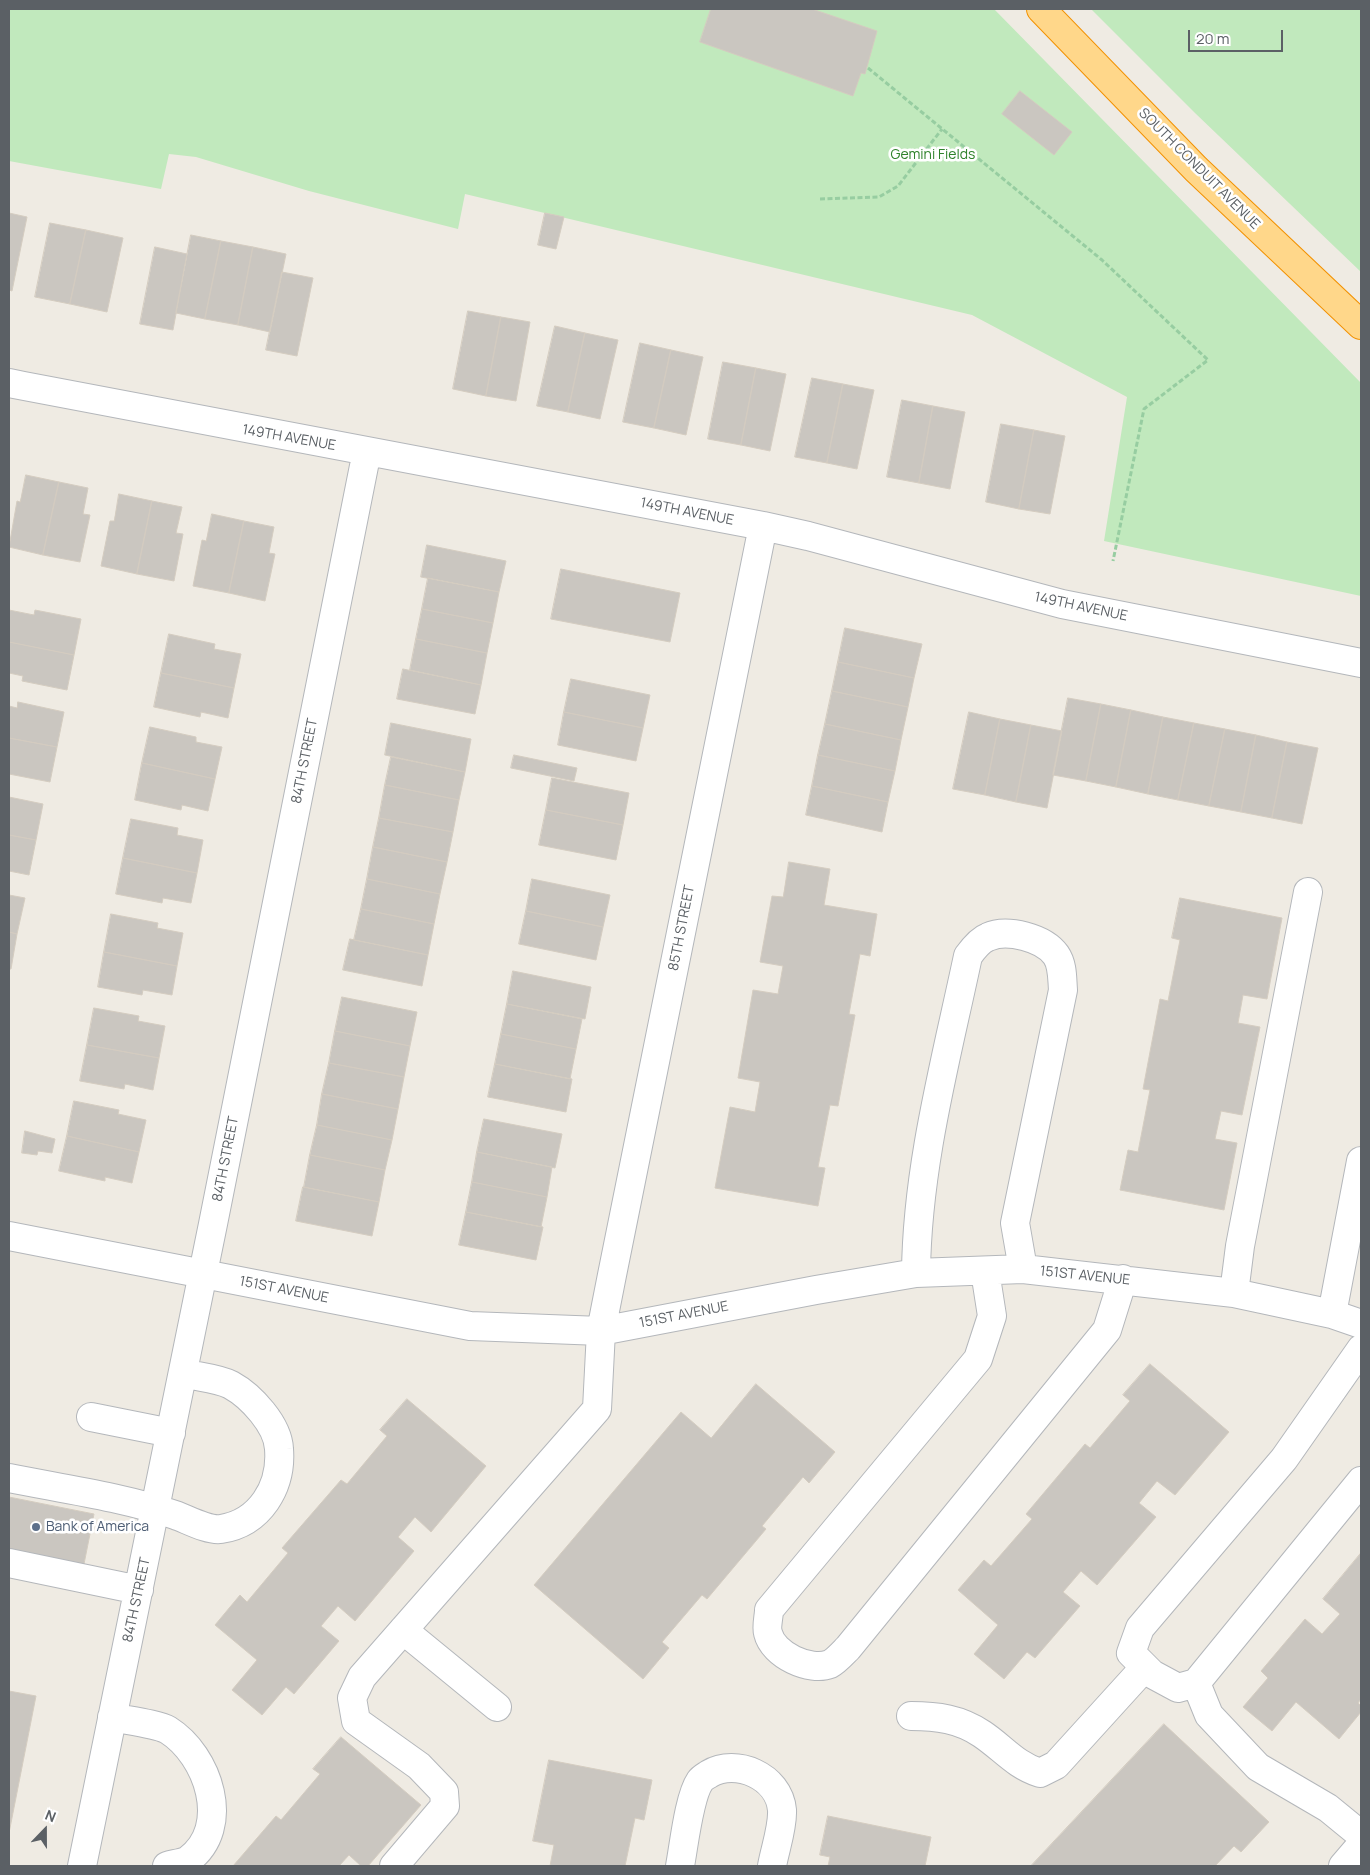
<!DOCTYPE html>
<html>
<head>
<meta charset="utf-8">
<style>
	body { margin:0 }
	#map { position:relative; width:1370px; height:1875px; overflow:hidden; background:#efebe3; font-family:Manrope,sans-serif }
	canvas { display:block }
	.frame { position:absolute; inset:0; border:10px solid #5b6065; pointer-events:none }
	.north { position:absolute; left:20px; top:1805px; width:50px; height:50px; -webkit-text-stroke:4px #fff; paint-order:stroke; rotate:22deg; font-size:14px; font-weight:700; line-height:20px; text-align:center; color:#5b6065 }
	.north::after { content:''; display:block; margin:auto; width:18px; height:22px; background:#5b6065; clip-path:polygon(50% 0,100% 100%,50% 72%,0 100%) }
	.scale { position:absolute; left:1188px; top:30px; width:95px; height:22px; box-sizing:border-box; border:2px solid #5b6065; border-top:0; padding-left:6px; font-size:15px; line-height:18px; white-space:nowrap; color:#5b6065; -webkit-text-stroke:4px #fff; paint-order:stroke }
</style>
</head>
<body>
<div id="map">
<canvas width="1370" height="1875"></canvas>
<div class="frame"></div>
<div class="north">N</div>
<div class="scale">20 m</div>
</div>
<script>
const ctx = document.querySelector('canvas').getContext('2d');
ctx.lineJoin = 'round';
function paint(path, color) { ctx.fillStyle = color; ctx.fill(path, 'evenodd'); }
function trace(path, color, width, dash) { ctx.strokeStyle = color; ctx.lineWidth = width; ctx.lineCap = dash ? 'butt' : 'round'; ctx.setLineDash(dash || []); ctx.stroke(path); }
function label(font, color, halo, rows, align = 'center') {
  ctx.font = font + ' Manrope,sans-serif'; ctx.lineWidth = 5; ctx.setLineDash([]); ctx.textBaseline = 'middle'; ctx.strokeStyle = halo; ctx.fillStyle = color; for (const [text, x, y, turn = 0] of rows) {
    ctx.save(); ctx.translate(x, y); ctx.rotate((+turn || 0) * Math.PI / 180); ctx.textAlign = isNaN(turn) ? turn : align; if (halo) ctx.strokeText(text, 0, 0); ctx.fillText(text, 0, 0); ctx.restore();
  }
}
const green = new Path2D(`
	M9,9h985l367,374v213l-257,-55 23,-144 -155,-82 -507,-121 -7,35 -149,-38 -113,-34 -27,-3 -8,35 -152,-28z
	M1091,9h270v263l-166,-159z`);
const building = new Path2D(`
	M711,9h101l65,22 -12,43 -4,-1 -8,23 -153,-54z
	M1020,91l52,41 -18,23 -52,-41z
	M9,213l18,4 -15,74 -3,-1z
	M545,213l19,4 -8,32 -18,-4z
	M50,223l36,7 -16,74 -35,-7z
	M86,230l37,8 -16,74 -37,-8z
	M191,235l30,6 -16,78 -29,-6z
	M221,241l32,6 -15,78 -33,-6z
	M155,247l32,7 -14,76 -33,-6z
	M253,247l33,7 -16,78 -32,-7z
	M282,272l31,6 -16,78 -31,-6z
	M468,311l33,6 -15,79 -33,-7z
	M501,317l29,5 -14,79 -30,-5z
	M555,326l30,7 -17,79 -31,-6z
	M585,333l33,7 -18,79 -32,-7z
	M640,343l31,7 -17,78 -31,-6z
	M671,350l32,7 -17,78 -32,-7z
	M723,362l33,6 -15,77 -33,-6z
	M756,368l30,6 -16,77 -29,-6z
	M812,378l31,6 -16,79 -32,-6z
	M843,384l31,6 -17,79 -30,-6z
	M902,400l31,6 -14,77 -32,-6z
	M933,406l32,6 -15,77 -31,-6z
	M1001,424l33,6 -15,79 -33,-7z
	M1034,430l31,6 -15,78 -31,-5z
	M26,475l33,7 -16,73 -34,-8 8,-46 3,1z
	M59,482l29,6 -5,26 7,1 -10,47 -37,-7z
	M119,494l33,7 -15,73 -36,-8 9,-45h4z
	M152,501l30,6 -6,26 7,1 -9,47 -37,-7z
	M212,514l32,7 -15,72 -36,-7 9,-46 4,1z
	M244,521l30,6 -5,26 6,1 -10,47 -36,-8z
	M427,545l79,16 -7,31 -78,-15z
	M561,569l119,24 -10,49 -119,-23z
	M428,578l71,14 -6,31 -71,-14z
	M422,609l71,14 -6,30 -71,-14z
	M9,610l25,5 1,-5 46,9 -7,36 -65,-13z
	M845,628l77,16 -8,34 -76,-16z
	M169,634l46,10 -1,5 27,5 -7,34 -73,-15z
	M416,639l71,14 -6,32 -71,-15z
	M9,642l65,13 -7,35 -45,-9 1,-5 -14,-3z
	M838,662l76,16 -6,29 -76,-16z
	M403,669l78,16 -6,29 -78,-15z
	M161,673l73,15 -6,30 -27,-6 -1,5 -46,-10z
	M571,679l79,16 -7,33 -79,-16z
	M832,691l76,16 -7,33 -76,-16z
	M1068,698l33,6 -15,77 -33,-6z
	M18,702l46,10 -7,35 -48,-9v-32l8,2z
	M1101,704l30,6 -15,77 -30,-6z
	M1131,710l32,7 -15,77 -32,-7z
	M564,712l79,16 -7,33 -78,-16z
	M969,712l31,7 -15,76 -32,-6z
	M1163,717l31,6 -16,77 -30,-6z
	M1000,719l31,6 -15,77 -31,-7z
	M391,723l80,16 -6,33 -80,-17z
	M1194,723l31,6 -16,77 -31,-6z
	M825,724l76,16 -6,31 -77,-16z
	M1031,725l31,6 -15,77 -31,-6z
	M150,727l46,10v5l26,5 -7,32 -73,-16z
	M1225,729l31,6 -15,77 -32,-6z
	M1256,735l31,7 -15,76 -31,-6z
	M9,738l48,9 -7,35 -41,-8z
	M1287,742l31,6 -16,76 -30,-6z
	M514,755l63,13 -3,13 -63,-13z
	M818,755l77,16 -7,31 -76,-16z
	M391,757l74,15 -6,28 -74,-15z
	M142,763l73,16 -7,32 -26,-6 -1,5 -46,-10z
	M552,778l77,15 -6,32 -77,-15z
	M385,785l74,15 -6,32 -74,-14z
	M812,786l76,16 -6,30 -76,-17z
	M9,797l34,7 -7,36 -27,-5z
	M546,810l77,15 -7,35 -77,-15z
	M379,818l74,14 -6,30 -74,-15z
	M131,819l47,9 -1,7 26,5 -6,33 -74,-15z
	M9,835l27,5 -7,35 -20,-4z
	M373,847l74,15 -7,32 -73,-15z
	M123,858l74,15 -6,30 -28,-5 -1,5 -46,-9z
	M789,862l41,7 -6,36 53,9 -7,42 -10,-2 -11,60 6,1 -17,91 -8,-1 -12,62 7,1 -7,38 -103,-18 15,-81 25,5 5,-30 -22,-4 15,-88 25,4 5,-28 -23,-4 12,-66 11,1z
	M367,879l73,15 -6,30 -73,-15z
	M532,879l78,16 -7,32 -77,-16z
	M9,895l16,3 -8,36 -8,-2z
	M1180,898l102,20 -15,81 -24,-4 -5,28 22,4 -18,88 -21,-4 -6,28 22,4 -13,67 -104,-20 8,-40 10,2 12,-62 -7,-1 17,-90 8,2 12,-61 -8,-2z
	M361,909l73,15 -6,31 -74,-15z
	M526,911l77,16 -7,33 -77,-16z
	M111,914l47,9 -1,5 26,5 -6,33 -73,-14z
	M9,932l8,2 -6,35h-2z
	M350,939l78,16 -6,31 -79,-16z
	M104,952l73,14 -5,29 -29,-5 -1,5 -44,-8z
	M513,971l78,16 -6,32 -78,-15z
	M342,997l75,15 -7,34 -75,-15z
	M507,1004l75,15 -6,30 -75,-15z
	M94,1008l45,8 -1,5 27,5 -6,32 -72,-13z
	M335,1031l75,15 -6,31 -75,-14z
	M501,1034l75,15 -6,30 -75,-15z
	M87,1045l72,13 -6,32 -28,-6 -1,5 -44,-8z
	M329,1063l75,14 -6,32 -76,-15z
	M495,1064l77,15 -6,33 -78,-15z
	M322,1094l76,15 -6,31 -75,-15z
	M74,1101l45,9 -1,4 28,6 -7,32 -72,-16z
	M484,1119l78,15 -7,34 -78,-16z
	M317,1125l75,15 -7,30 -75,-15z
	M25,1131l30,8 -3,14 -14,-2 -1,4 -15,-2z
	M67,1136l72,16 -7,31 -27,-6v4l-46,-10z
	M477,1152l75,15 -5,30 -75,-15z
	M310,1155l75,15 -6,32 -75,-15z
	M472,1182l75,15 -6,30 -75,-15z
	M303,1187l76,15 -7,34 -76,-15z
	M466,1212l77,15 -7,33 -77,-15z
	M1150,1364l79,68 -54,63 -18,-14 -18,22 17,14 -59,68 -16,-14 -18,21 17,14 -45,52 -8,-6 -23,27 -30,-25 24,-29 -40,-35 26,-30 7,6 41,-47 -6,-5 59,-70 5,4 40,-47 -7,-6z
	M756,1384l79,68 -26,31 -6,-6 -41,49 4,3 -59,70 -5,-4 -40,47 7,6 -26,31 -109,-94 147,-173 30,26z
	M407,1399l79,67 -55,66 -16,-15 -17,20 16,14 -59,70 -17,-15 -17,20 18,15 -45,53 -8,-7 -24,28 -30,-25 25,-30 -42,-35 25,-30 7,7 41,-49 -6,-5 59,-68 6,4 40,-48 -7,-6z
	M9,1497l85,17 -10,50 -75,-15z
	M1361,1553v146l-3,4 3,3v6l-22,27 -43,-37 -24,29 -29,-24 25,-29 -7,-7 44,-52 17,15 18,-20 -17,-15z
	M9,1691l27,5 -27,137z
	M1164,1724l105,98 -28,30 -7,-6 -19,20h-184z
	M341,1737l80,68 -53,61h-7l-12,-11 -10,11h-106l43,-50 5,4 39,-46 -7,-5z
	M549,1760l103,20 -8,40 -9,-2 -10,48h-75l4,-21 -21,-4z
	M828,1816l103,21 -6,29h-97l2,-9 -10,-2z`);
const path = new Path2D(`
	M868,68l234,192 106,100 -64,49 -31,152
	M820,199l59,-2 19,-11 44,-57`);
const minor = new Path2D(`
	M9,383c251,50 503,95 754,143l45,10 254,68 299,59
	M9,1236l461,90 131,5 215,-41 100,-17 107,-4 211,24 98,21 29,10
	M985,1271l7,45 -14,43 -209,251c0,6 -3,17 -1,23 5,22 42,39 62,31 6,-3 13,-11 18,-16l259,-318 16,-51
	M916,1273c1,-107 30,-213 52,-317 5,-7 12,-16 20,-19 19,-9 56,1 68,18 7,10 6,24 7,35l-48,233 8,46
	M1234,1293l6,-47 68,-354
	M1332,1314l29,-153
	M1361,1349l-77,110 -144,169 -9,25 21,21 26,14 18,-5 165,-202
	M91,1417l80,16
	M9,1478c55,11 113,19 166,37 12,4 33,16 46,14 39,-6 61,-42 58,-80 -1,-24 -28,-53 -48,-64 -13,-7 -34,-8 -48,-12
	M9,1563l130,27
	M403,1630l94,77
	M1196,1683l13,32 49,52 70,41 33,27
	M911,1716c26,0 49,3 71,18 21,14 33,31 58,39l16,-8 89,-98
	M112,1717c13,3 46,7 56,13 40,25 65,97 20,130 -5,3 -15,4 -21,6
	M82,1866l131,-642 154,-773
	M394,1866l51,-60 -1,-14 -25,-26 -63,-45 -4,-23 10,-21 235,-268 4,-78 11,-56 151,-749
	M680,1866c4,-21 9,-69 20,-85 2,-3 6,-5 9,-7 27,-16 70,2 73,36 1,17 -7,39 -10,56
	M1343,1866l18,-21`);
const highway = new Path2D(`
	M1041,9l155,160 165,156`);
const markers = [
	[36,1527,5,"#5c6f8a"]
];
const parkNames = [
	["Gemini Fields",933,155]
];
const streetNames = [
	["SOUTH CONDUIT AVENUE",1199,169,45],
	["149TH AVENUE",289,438,10],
	["149TH AVENUE",687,512,11],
	["149TH AVENUE",1081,607,12],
	["84TH STREET",305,761,-79],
	["85TH STREET",682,928,-79],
	["84TH STREET",226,1159,-79],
	["151ST AVENUE",1085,1276,6],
	["151ST AVENUE",284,1290,11],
	["151ST AVENUE",684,1315,-11],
	["84TH STREET",137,1600,-78]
];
const serviceNames = [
	["Bank of America",46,1527]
];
paint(green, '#c1e9bd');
paint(building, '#cac6c0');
trace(building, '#d4ccc0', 1);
trace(minor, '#b4b7bb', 30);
trace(highway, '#f29100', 30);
trace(path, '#97cda1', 3, [5, 2.5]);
trace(minor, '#fff', 28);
trace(highway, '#ffd78a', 28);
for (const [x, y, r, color] of markers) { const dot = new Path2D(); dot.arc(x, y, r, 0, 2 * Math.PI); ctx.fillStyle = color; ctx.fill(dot); trace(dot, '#fff', 2); }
label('14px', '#30832c', '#fff', parkNames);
label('14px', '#5b6065', '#fff', streetNames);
label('14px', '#4e5e75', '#fff', serviceNames, 'left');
</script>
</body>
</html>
